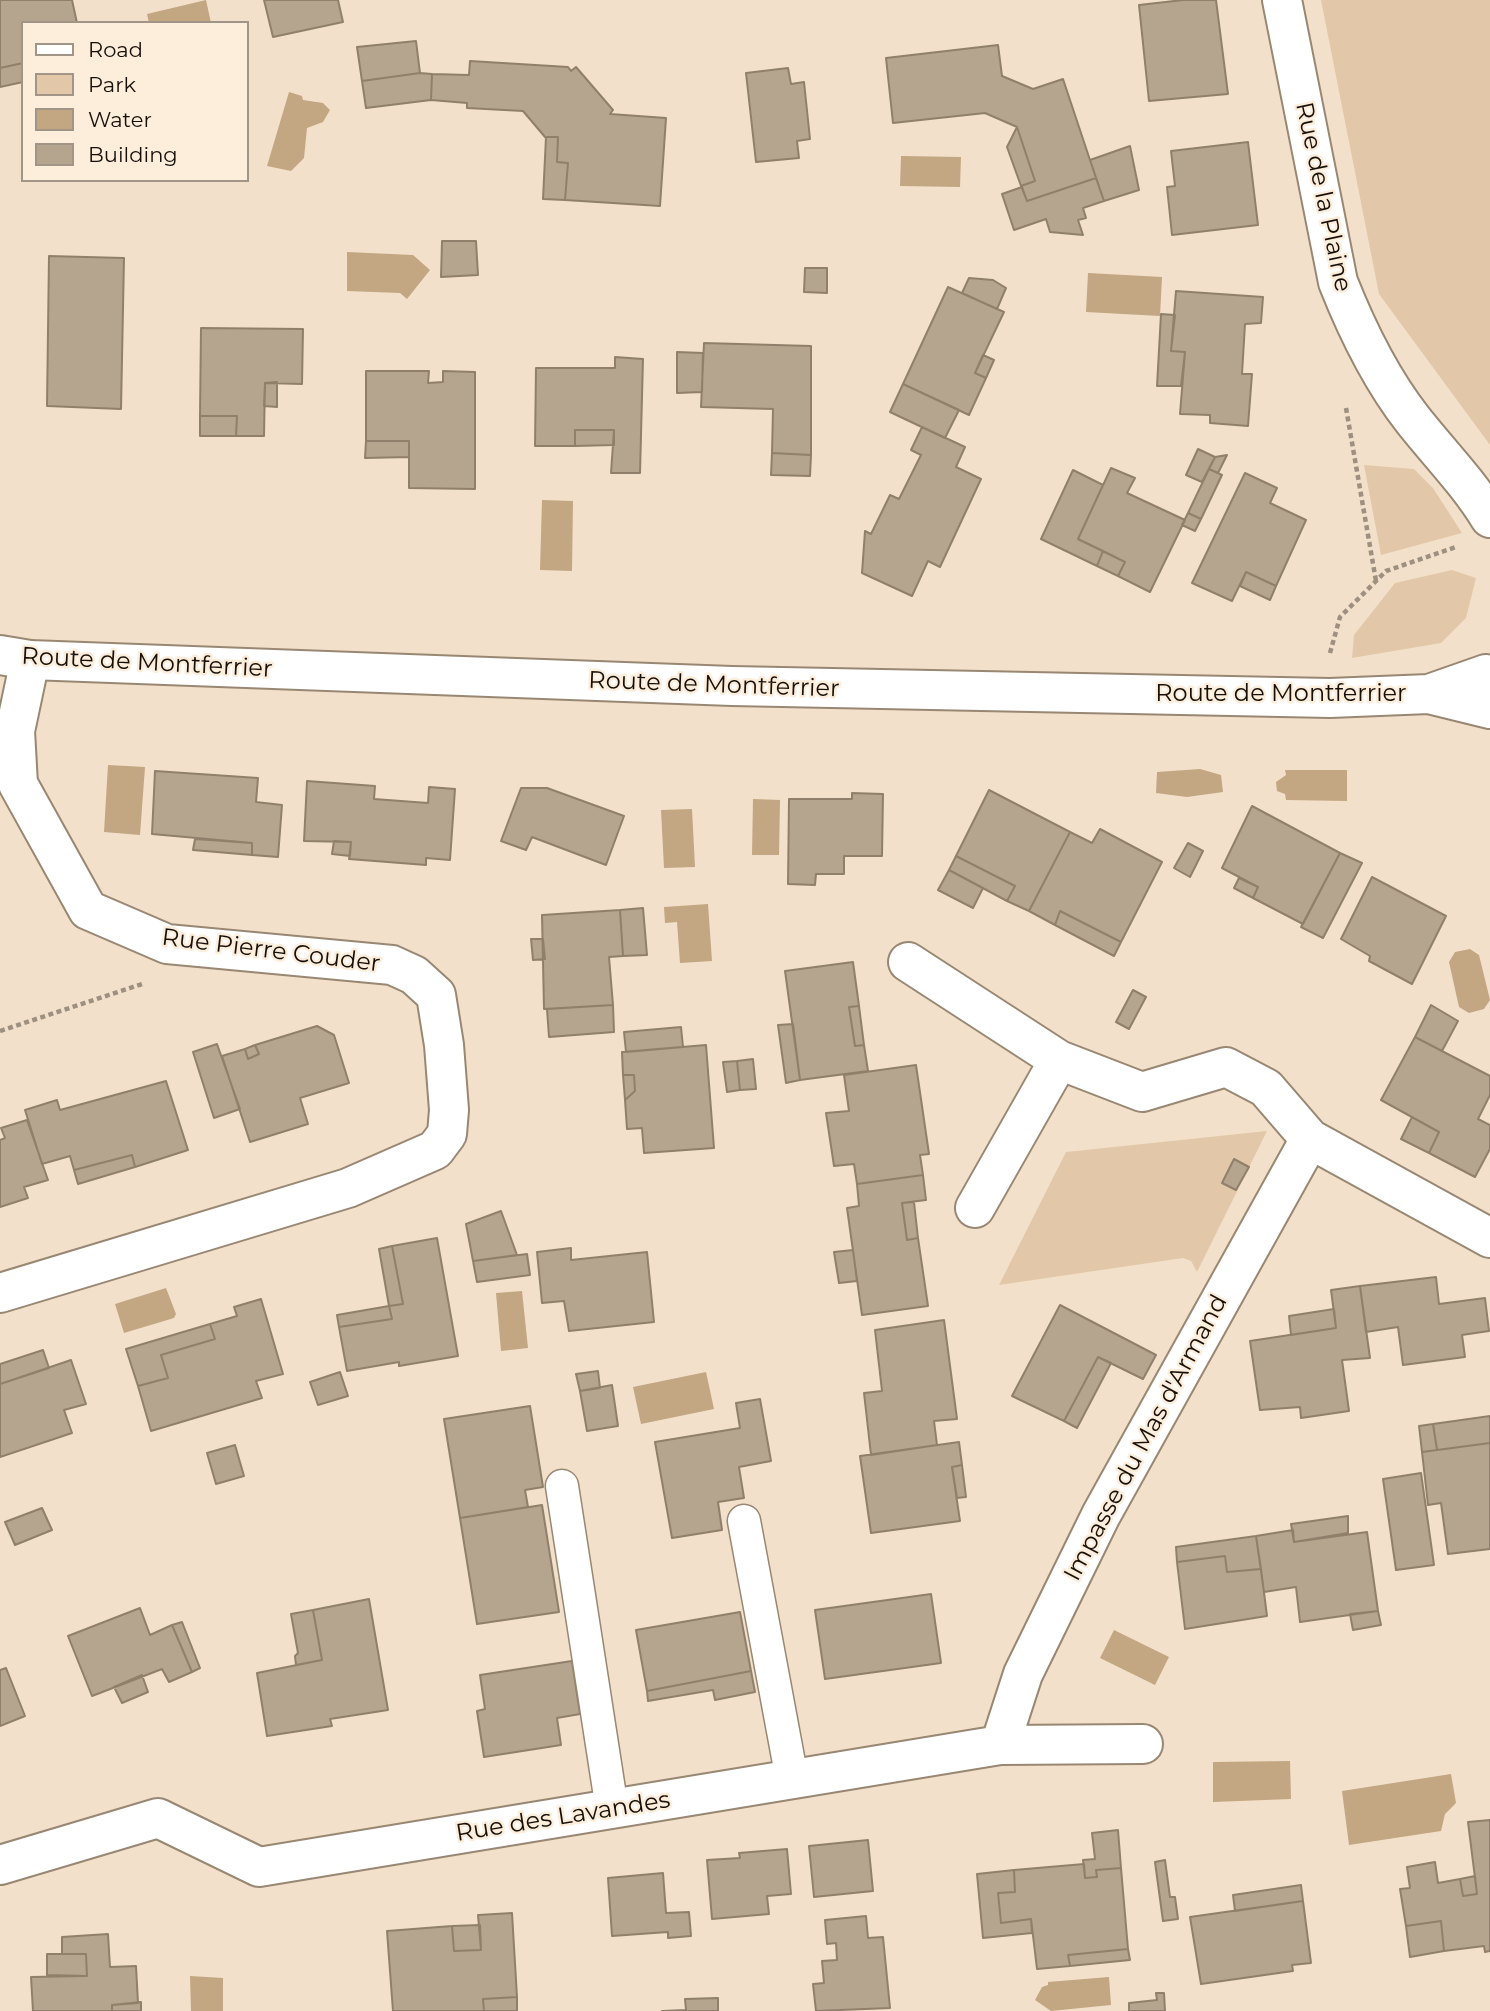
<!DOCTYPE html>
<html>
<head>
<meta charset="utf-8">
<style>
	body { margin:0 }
	#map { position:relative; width:1490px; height:2011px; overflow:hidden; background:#f3e0ca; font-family:Montserrat,sans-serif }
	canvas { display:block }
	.legend { position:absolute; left:21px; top:21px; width:228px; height:161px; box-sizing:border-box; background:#fdeedc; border:2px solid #a09587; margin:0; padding:9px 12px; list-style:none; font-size:21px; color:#150f08 }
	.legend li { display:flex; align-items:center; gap:14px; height:35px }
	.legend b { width:35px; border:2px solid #a09587 }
</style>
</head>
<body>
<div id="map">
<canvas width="1490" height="2011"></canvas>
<ul class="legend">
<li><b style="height:9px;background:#fff"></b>Road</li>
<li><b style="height:19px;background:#e2c8a9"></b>Park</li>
<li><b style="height:19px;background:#c3a682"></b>Water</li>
<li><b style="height:19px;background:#b5a48e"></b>Building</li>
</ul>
</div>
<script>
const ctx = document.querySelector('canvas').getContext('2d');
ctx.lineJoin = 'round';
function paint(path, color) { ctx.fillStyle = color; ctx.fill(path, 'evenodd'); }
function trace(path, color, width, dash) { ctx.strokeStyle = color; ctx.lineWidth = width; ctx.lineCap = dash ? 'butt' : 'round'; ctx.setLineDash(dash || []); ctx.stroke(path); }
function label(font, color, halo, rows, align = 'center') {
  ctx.font = font + ' Montserrat,sans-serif'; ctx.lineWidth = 5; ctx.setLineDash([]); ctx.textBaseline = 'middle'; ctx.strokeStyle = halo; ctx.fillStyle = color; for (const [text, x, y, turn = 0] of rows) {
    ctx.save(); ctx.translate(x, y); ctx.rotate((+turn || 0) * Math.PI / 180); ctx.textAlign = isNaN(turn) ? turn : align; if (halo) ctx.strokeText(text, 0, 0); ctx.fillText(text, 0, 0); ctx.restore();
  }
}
const green = new Path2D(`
	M1321,0h169v445l-111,-151z
	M1364,465l50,4 19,19 29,45 -81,22z
	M1452,570l24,8 -10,40 -25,25 -89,15 2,-23 41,-52z
	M1267,1131l-70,141 -6,-11 -8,-3 -184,27 67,-133z`);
const water = new Path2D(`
	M206,0l5,23h-62l-2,-9z
	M289,92l13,4 1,4 20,3 7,7 -7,12 -16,6 -3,30 -13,13 -24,-5z
	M901,156l60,1 -1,30 -60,-1z
	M347,252l66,3 17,15 -23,29 -7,-6 -53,-2z
	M1088,273l74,4 -2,39 -74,-4z
	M542,500l31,1 -1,70 -32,-1z
	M108,765l37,2 -5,68 -36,-3z
	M1200,769l21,6 2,17 -36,5 -31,-4 1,-21z
	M1285,770h62v31l-61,-1 -1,-6 -8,-3 -1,-9 10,-7z
	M753,799l27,1 -1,55h-27z
	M692,809l3,58 -31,1 -3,-58z
	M708,904l4,57 -32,2 -3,-41 -12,1 -1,-16z
	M1470,949l9,6 11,45 -6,9 -15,4 -10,-6 -10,-45 6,-10z
	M166,1288l10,26 -2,4 -50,15 -9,-29z
	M522,1291l6,57 -27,3 -5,-58z
	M706,1372l8,37 -73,15 -8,-37z
	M1114,1630l55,27 -14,28 -55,-27z
	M1290,1761l1,38 -78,3v-40z
	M1451,1774l5,29 -11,11 -4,17 -92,14 -7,-54z
	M190,1976l33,2v33h-32z
	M1109,1977l2,28 -60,6 -16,-11 7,-13 6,-2v-3z`);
const building = new Path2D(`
	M0,0h72l5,23h-54v40l-23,5z
	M264,0h74l5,22 -70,15z
	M1183,0h33l12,94 -79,7 -10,-96z
	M416,41l4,32 -58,8 -5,-34z
	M998,45l4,31 31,13 30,-10 33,99 -69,23 -6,-15 14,-5 -18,-54 -32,-14 -92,10 -7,-65z
	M470,61l98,6 3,4 5,-4 37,43 -3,4 56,4 -6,88 -95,-6 3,-37 -11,-1 1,-25h-13l-22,-26 -56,-3v-5l-36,-3 1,-26 37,1z
	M23,63v19l-23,5v-19z
	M788,68l3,16 13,-2 6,57 -13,2 2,17 -43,4 -10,-89z
	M420,73l12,1 -1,26 -65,8 -4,-27z
	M1017,127l18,54 -14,5 -14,-39z
	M546,137h12l-1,25 11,1 -3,37 -22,-1z
	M1248,142l10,83 -86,10 -5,-48 8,-1 -4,-35z
	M1130,146l9,44 -35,11 -14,-41z
	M1096,178l8,23 -21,7 3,10 -8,2 5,15 -33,-3 -4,-13 -32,11 -12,-36 20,-7 5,14z
	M442,241h34l2,34 -37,2z
	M49,256l75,2 -3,151 -74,-3z
	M805,268h22v25l-23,-1z
	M969,278l24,2 13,8 -9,21 -35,-16z
	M948,287l56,25 -29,61 11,5 -17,37 -66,-31z
	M1176,291l87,6 -2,26 -16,1 -3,50h10l-4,52 -38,-3v-8l-30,-1 5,-62 -14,-1z
	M1161,314l14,1 -4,36 14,1 -4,34h-24z
	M201,328l102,1 -1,55 -37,-1 -1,53h-28l1,-20h-37z
	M704,343l107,3v109l-39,-2 1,-44 -72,-2z
	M677,352l26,1 -1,39 -25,1z
	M983,355l11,5 -8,18 -11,-5z
	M615,357l28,2 -3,114h-29l3,-43h-39v16h-40l1,-78h79z
	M366,371h63l-1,12 15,-1v-11l32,1v117l-66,-1v-47h-43z
	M277,382v25l-13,-1 1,-23z
	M903,384l56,26 -14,28 -55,-26z
	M200,416h37l-1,20h-36z
	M922,427l43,20 -9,20 25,12 -41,88 -12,-6 -16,35 -50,-23 3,-42 6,3 19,-39 9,4 22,-44 -10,-5z
	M575,430h39v15l-39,1z
	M366,441h43v16l-44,1z
	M1198,449l17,8 -13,25 -16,-7z
	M772,453l39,2 -1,21 -39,-1z
	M1227,455l-9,18 -9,-4 6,-12z
	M1111,468l24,10 -8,15 58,27 -35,72 -32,-16 7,-14 -47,-23z
	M1209,469l13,6 -21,44 -13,-6z
	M1073,470l30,15 -25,54 25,12 -6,15 -56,-27z
	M1245,473l32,15 -7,15 36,17 -30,66 -30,-14 -14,29 -40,-18z
	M1188,513l13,6 -6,12 -13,-6z
	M1103,551l22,11 -7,14 -21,-10z
	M1246,572l30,14 -6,14 -30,-14z
	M155,771l103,7 -2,24 26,3 -4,52 -26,-2v-12l-100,-9z
	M307,781l68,5 -1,13 54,4 1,-16 26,2 -5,71 -24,-2v7l-77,-6 2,-17 -47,-1z
	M521,788h26l77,28 -18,49 -74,-28 -6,13 -25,-9z
	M989,790l81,42 -41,79 -22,-10 8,-15 -59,-30z
	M852,793l31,1 -1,62h-38v18h-28l-1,11 -27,-1 1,-85h63z
	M1252,806l88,47 -37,71 -50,-26 5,-11 -36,-19z
	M1100,829l62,33 -41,80 -61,-31 -5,14 -26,-14 41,-79 22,11z
	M195,839l57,4v12l-59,-5z
	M334,841l17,1 -1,14 -18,-2z
	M1188,843l15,8 -13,26 -16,-9z
	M1340,853l22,10 -39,75 -22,-11z
	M956,856l59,30 -8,15 -58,-31z
	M949,870l34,18 -10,20 -35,-18z
	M1372,877l74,39 -34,68 -43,-23 1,-5 -29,-17z
	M1239,878l19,9 -5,11 -19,-10z
	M643,908l4,47 -24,1 -3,-46z
	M620,910l3,46 -14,1 4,48 -69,4 -2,-94z
	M1060,911l61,31 -7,14 -59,-31z
	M531,939h12l2,20 -12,1z
	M853,962l6,44 -10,1 6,39 9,-1 4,26 -68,9 -15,-109z
	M1133,990l13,7 -17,32 -13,-7z
	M613,1005l1,27 -65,5 -2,-28z
	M1431,1005l27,16 -16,30 -27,-14z
	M859,1006l5,39 -9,1 -6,-39z
	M793,1024l7,56 -14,3 -8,-58z
	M317,1026l17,9 15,48 -49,15 8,26 -58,18 -28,-86 23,-7 3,10 11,-5 -4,-9z
	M681,1027l2,20 -57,5 -2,-20z
	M1415,1037l75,39v19l-12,24 12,6v24l-15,28 -46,-24 10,-21 -58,-32z
	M217,1044l23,65 -26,9 -21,-66z
	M255,1045l4,9 -11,5 -3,-10z
	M706,1045l8,103 -70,5 -2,-25 -15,1 -2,-29 10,-9 -1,-16h-11l-1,-23z
	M753,1059l3,30 -16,1 -3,-29z
	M737,1061l3,29 -13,2 -4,-30z
	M916,1065l13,89 -9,1 3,20 -66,9 -3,-20 -20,2 -8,-53 23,-2 -5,-36z
	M623,1075h11l1,16 -10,9z
	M166,1081l22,69 -53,17 -3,-12 -58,15 -4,-14 -28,8 -17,-54 32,-10 3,10z
	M1412,1117l27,15 -10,21 -28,-14z
	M27,1120l21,60 -24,7 4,11 -28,9v-67l5,-2 -4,-10z
	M132,1155l3,12 -57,17 -4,-14z
	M1234,1159l15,8 -13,23 -14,-7z
	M923,1175l3,25 -24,3 5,37 11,-2 10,68 -66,9 -15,-107 12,-2 -2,-22z
	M914,1202l4,36 -11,2 -5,-37z
	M501,1211l16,44 -44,6 -7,-37z
	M437,1238l21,118 -59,10v-4l-52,9 -8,-44 53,-8 -3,-13 14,-2 -11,-58z
	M392,1246l11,58 -14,2 -10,-57z
	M571,1248v12l76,-8 7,70 -85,9 -5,-30 -22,2 -5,-51z
	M853,1250l4,31 -18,2 -5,-31z
	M527,1254l3,21 -53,7 -4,-21z
	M1436,1277l3,27 46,-6 4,33 -27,4 3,22 -62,8 -5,-38 -32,5 -6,-46z
	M1360,1286l10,72 -28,2 7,51 -48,7 -1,-11 -40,3 -10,-69 86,-13 -5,-38z
	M261,1299l22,75 -27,7 6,17 -111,33 -13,-45 30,-8 -7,-23 54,-16 -5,-15 27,-8 -3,-9z
	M1060,1305l96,50 -13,24 -45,-22 -34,64 -52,-25z
	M389,1306l3,13 -53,8 -2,-12z
	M1334,1309l2,19 -45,7 -2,-19z
	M944,1320l13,99 -23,2 3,24 -66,10 -7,-62 18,-2 -7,-61z
	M210,1324l5,15 -54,16 7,23 -30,8 -12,-37z
	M43,1350l6,18 -49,16v-20z
	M1098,1357l13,6 -34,65 -13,-7z
	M71,1360l15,44 -22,6 8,23 -72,24v-73z
	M598,1371l2,17 -20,3 -4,-17z
	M340,1372l8,24 -30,9 -8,-23z
	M612,1385l6,41 -31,5 -7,-40z
	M760,1399l11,62 -32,6 5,31 -26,4 4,28 -50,8 -17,-96 85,-14 -4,-25z
	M530,1406l13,81 -18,3 3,17 -68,11 -16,-99z
	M1490,1416v27l-53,7 -4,-26z
	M1433,1424l4,26 -15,2 -3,-26z
	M959,1442l3,23 -10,2 8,54 -89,12 -11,-77z
	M1490,1443v106l-42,5 -7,-51 -13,2 -6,-53z
	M235,1445l9,31 -28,8 -9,-31z
	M962,1465l4,32 -9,1 -5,-31z
	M1421,1473l13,92 -38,5 -13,-91z
	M542,1505l17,107 -82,12 -17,-106z
	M42,1508l10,22 -37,15 -10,-23z
	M1348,1516v17l-54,9 -3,-18z
	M1293,1530l1,12 73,-10 11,79 -78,11 -4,-35 -32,5 -8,-56z
	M1256,1536l5,33 -34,3 -2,-16 -48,6 -1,-15z
	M1225,1556l2,16 34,-3 6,47 -82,13 -8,-67z
	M931,1594l10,69 -116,16 -10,-69z
	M369,1599l19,111 -58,9 2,7 -65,10 -10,-63 65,-13 -9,-50z
	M140,1608l10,27 22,-10 20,47 -23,10 -7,-13 -70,27 -24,-60z
	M313,1610l9,50 -26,5 -1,-9 3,-3 -7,-39z
	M1378,1611l3,14 -28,5 -3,-16z
	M740,1612l11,59 -104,20 -11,-61z
	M182,1622l18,46 -8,4 -20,-47z
	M572,1661l8,53 -23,4 4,27 -77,12 -7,-46 8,-2 -5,-34z
	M6,1668l19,48 -25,10v-56z
	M751,1671l4,21 -40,8 -2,-10 -65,11 -1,-10z
	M142,1675l6,17 -26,11 -8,-16z
	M1490,1820v131l-5,1 -1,-6 -40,5 -3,-30 -35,5 -6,-37 10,-1 -3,-21 28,-5 3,21 22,-4 3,17 14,-2 -9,-72z
	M1118,1830l3,38 -25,2 1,7 -12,1 -2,-18 12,-1 -3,-26z
	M868,1840l5,51 -59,6 -5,-51z
	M787,1849l4,45 -24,2 2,18 -57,5 -5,-59 33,-2 -1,-5z
	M1165,1860l5,37h5l3,22 -15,2 -8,-59z
	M1084,1864l1,14 12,-1 -1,-7 25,-2 7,81 -60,6 2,11 -33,3 -6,-50 -30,4 -3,-30 17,-1 -1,-22z
	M1014,1870l1,22 -17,1 3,30 30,-4 1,14 -49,5 -6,-64z
	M663,1873l3,40 23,-1 2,24 -23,2v-6l-56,4 -4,-58z
	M1475,1876l2,18 -14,2 -3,-17z
	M1301,1885l2,16 -68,10 -2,-16z
	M1303,1901l8,62 -19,2 1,6 -92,13 -11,-67z
	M512,1913l5,84 -34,2 1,12h-91l-6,-80 65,-5 2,25 27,-1 -3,-35z
	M866,1916l2,22 15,-1 7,71 -74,3 -3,-27 11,-1 -2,-22 15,-1 -1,-17 -9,1 -2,-24z
	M1441,1921l3,30 -34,6 -4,-31z
	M480,1925l1,25 -27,1 -2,-25z
	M108,1934l2,33 26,-1 2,37 -26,2v6h-79l-2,-34 56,-1 -1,-22h-24v-17z
	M1128,1949l2,11 -60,6 -2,-11z
	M47,1954h39l1,22 -40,-1z
	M1156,1993h8l1,18h-36v-8l28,-3z
	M517,1997v14h-33l-1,-12z
	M718,1998v13h-56l24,-1 -1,-11z
	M141,2002v9h-29v-6z`);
const path = new Path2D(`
	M1346,408l30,173
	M1330,653l10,-36 46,-46 70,-24
	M0,1031l142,-47`);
const lane = new Path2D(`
	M562,1486l50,323
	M744,1521l48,258`);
const street = new Path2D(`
	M1282,0l56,282c19,48 42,96 75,138 26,33 55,62 77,98
	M908,962l151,98 83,32 84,-25 40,21 44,51 180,99
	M975,1208l84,-148
	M0,1293l348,-105 87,-38 12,-16 2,-24 -5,-65 -8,-50 -22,-20 -22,-10 -225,-21 -79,-34 -70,-126 -3,-53 15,-71
	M1000,1745l23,-71 78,-159 209,-376
	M0,1865l158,-47 101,49 741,-122 143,-1`);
const secondary = new Path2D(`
	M0,655l30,5 702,26 598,12 99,-4 57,-20
	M1429,694l61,15`);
const streetNames = [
	["Rue de la Plaine",1323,197,78],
	["Route de Montferrier",147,663,3],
	["Route de Montferrier",714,685,2],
	["Route de Montferrier",1281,694],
	["Rue Pierre Couder",271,951,7],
	["Impasse du Mas d'Armand",1146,1438,-62],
	["Rue des Lavandes",563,1817,-9]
];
paint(green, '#e2c8a9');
paint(water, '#c3a682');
paint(building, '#b5a48e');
trace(building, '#90806b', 2);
trace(lane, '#988772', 35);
trace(street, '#988772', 42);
trace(secondary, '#988772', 42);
trace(path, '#9e9080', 4.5, [5, 3.5]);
trace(lane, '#fff', 32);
trace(street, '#fff', 38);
trace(secondary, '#fff', 38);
label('24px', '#150f08', '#fdeedc', streetNames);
</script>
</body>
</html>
